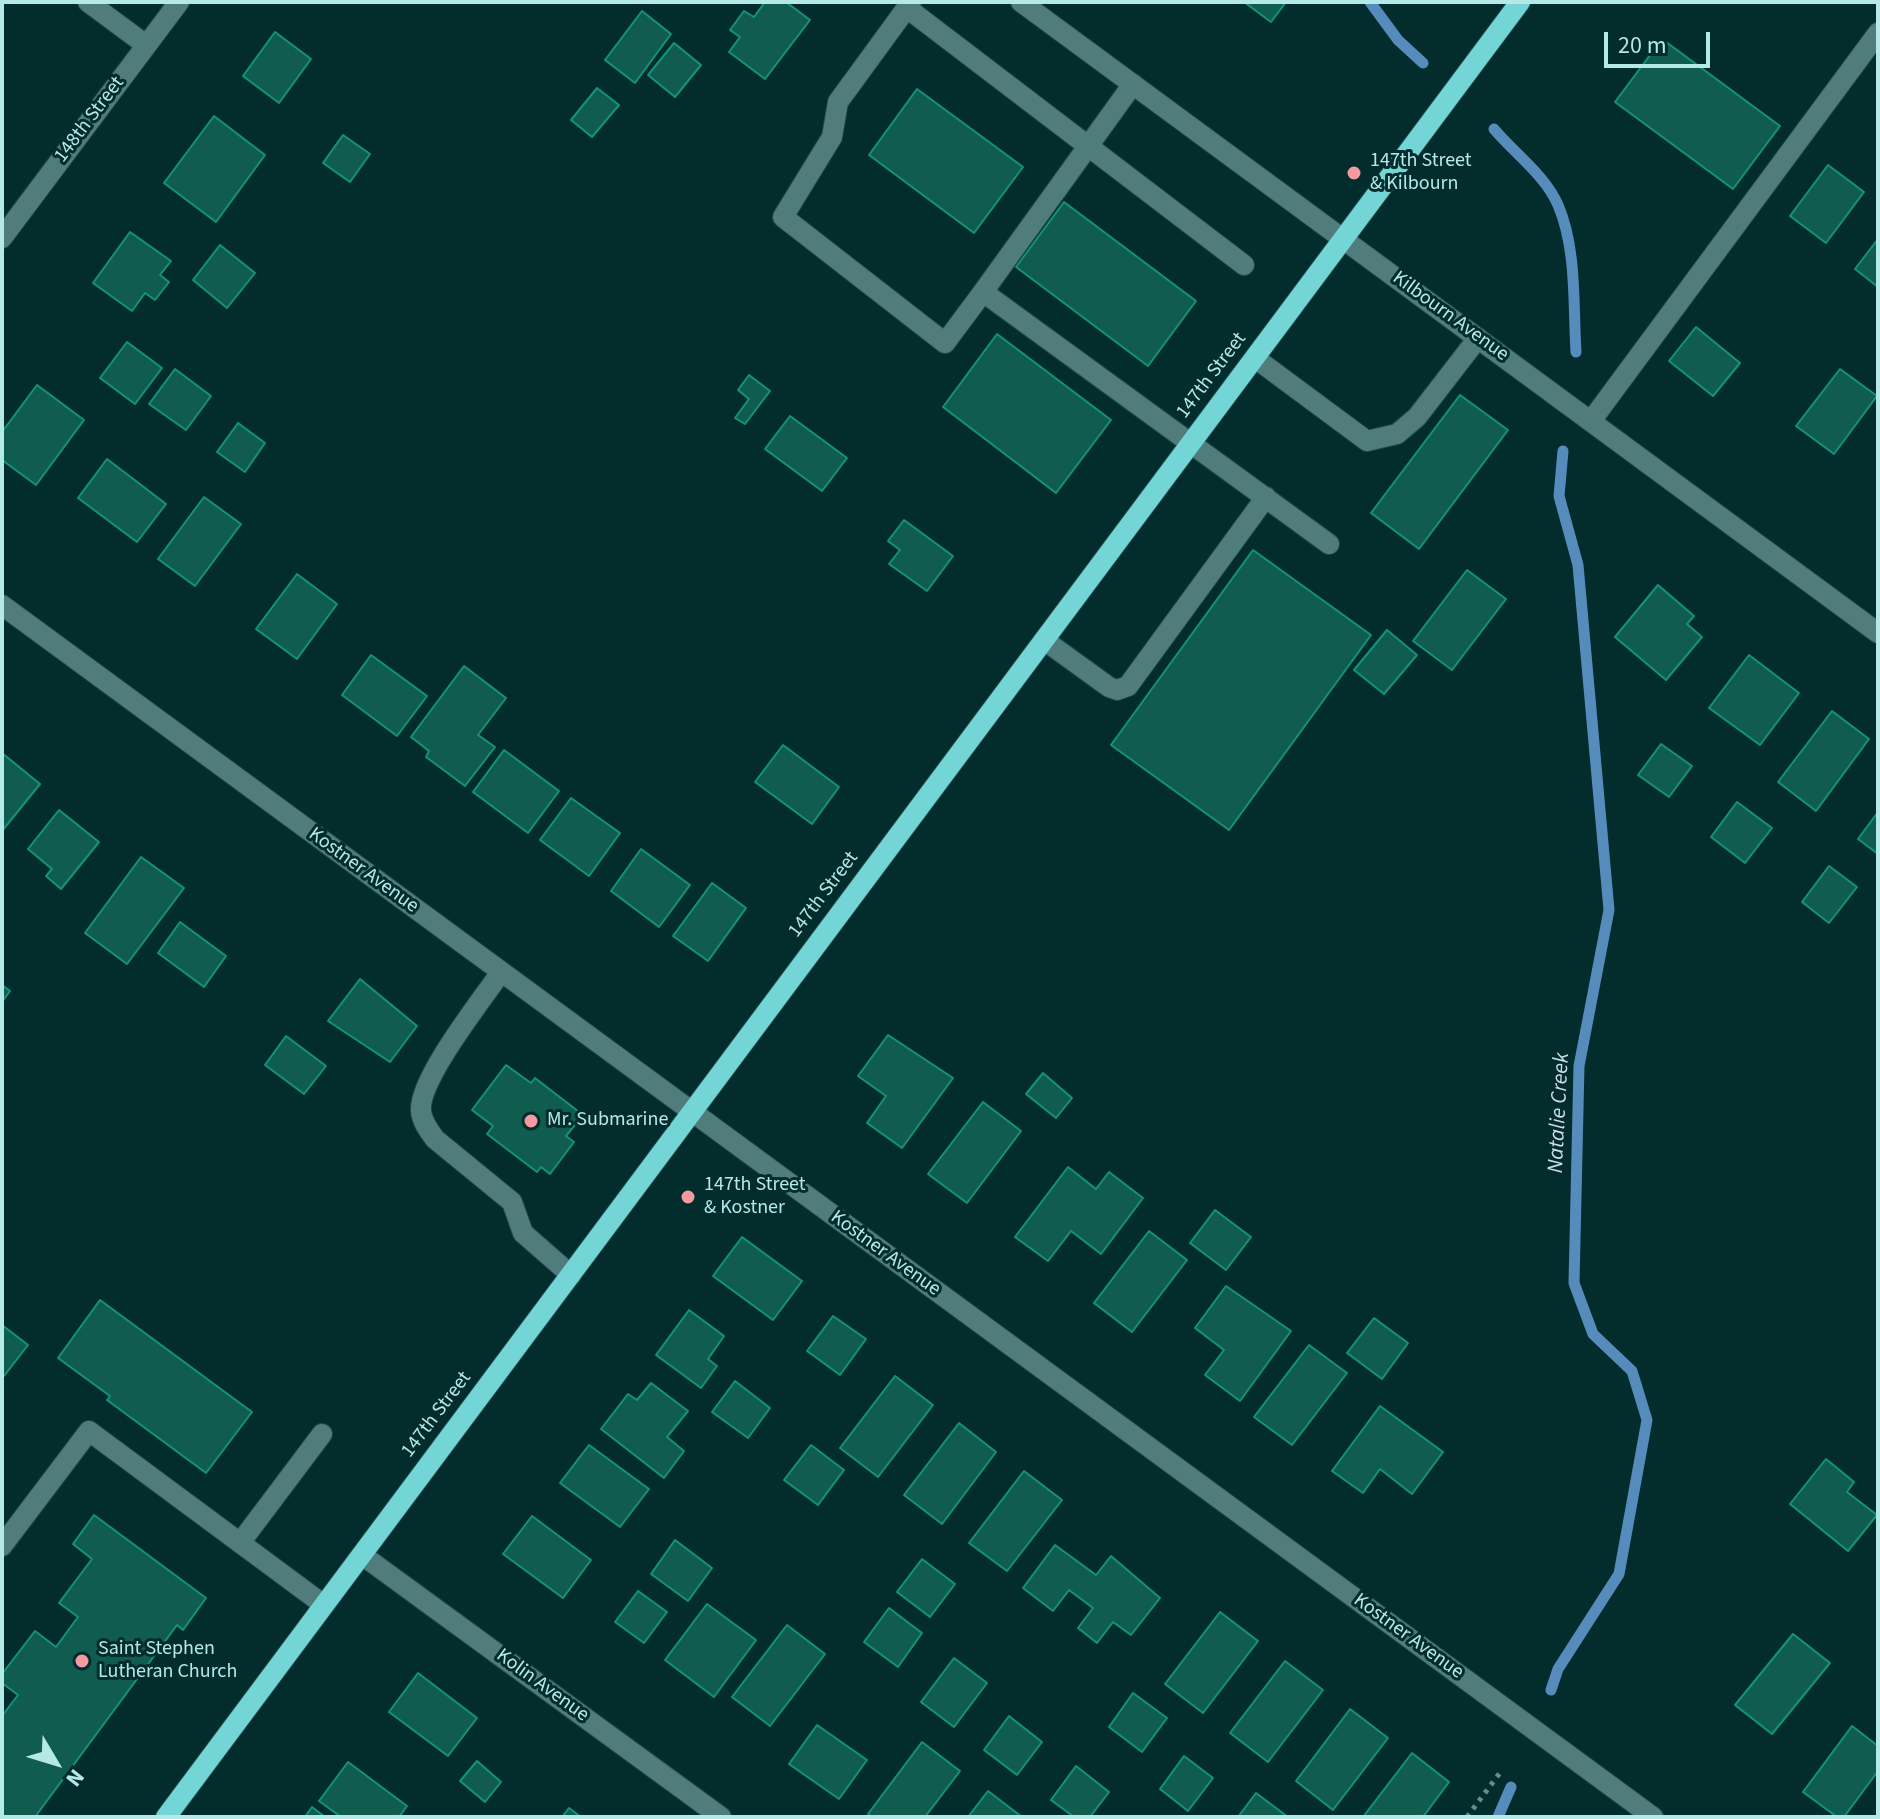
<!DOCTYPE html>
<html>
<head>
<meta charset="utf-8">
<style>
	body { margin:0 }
	#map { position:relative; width:1880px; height:1819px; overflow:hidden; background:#032c2c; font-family:"Source Sans 3",sans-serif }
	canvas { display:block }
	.frame { position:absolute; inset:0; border:4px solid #b4e9e8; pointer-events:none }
	.north { position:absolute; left:16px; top:1723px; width:80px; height:80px; -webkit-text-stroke:6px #032c2c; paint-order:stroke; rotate:128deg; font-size:22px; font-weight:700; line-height:32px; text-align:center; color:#b4e9e8 }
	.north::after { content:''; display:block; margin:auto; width:28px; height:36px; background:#b4e9e8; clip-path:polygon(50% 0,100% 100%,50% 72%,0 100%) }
	.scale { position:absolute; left:1604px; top:32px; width:106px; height:36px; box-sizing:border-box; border:4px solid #b4e9e8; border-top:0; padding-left:10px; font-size:24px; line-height:28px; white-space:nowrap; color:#b4e9e8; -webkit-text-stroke:6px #032c2c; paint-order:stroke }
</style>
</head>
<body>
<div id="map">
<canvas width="1880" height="1819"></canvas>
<div class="frame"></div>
<div class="north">N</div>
<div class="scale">20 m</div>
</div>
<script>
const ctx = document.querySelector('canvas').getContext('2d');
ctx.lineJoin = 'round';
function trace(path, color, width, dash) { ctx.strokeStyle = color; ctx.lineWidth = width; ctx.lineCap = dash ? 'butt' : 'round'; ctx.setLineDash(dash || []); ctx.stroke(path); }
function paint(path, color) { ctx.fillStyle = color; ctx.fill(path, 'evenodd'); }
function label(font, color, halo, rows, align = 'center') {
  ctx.font = font + ' "Source Sans 3",sans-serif'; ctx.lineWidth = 6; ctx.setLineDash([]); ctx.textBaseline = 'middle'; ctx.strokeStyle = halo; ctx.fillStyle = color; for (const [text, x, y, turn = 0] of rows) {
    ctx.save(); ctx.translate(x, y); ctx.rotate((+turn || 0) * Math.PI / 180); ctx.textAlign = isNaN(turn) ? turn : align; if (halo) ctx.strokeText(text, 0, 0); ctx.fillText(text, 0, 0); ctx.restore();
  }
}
const stream = new Path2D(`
	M1370,2l28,38 25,23
	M1494,129c20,24 51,46 64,76 19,44 15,100 18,147
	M1551,1690l7,-21 61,-95 28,-154 -15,-49 -39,-37 -19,-51 5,-217 30,-156 -31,-345 -19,-69 4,-45
	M1498,1817l13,-30`);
const building = new Path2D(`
	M765,2h21l24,18 -45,59 -36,-27 11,-15 -10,-7 14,-19 10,6z
	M1244,2h42l-15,20z
	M642,11l29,23 -36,49 -30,-23z
	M275,32l36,27 -32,44 -36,-27z
	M1662,39l118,87 -47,63 -118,-87z
	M674,43l27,22 -26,32 -27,-22z
	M597,88l22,17 -27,32 -21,-17z
	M917,89l106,78 -49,66 -105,-78z
	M214,116l51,39 -49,67 -52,-39z
	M343,135l27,19 -20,28 -27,-19z
	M1828,165l36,27 -38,51 -36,-27z
	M1064,202l132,99 -48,65 -132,-99z
	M130,232l41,29 -11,14 9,7 -14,18 -10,-7 -13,18 -39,-28z
	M1878,239v48l-23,-18z
	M220,245l35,28 -28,35 -34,-28z
	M1696,327l44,36 -27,33 -44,-35z
	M997,334l114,86 -55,73 -113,-86z
	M127,342l35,26 -27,36 -35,-26z
	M175,369l36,27 -25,34 -37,-26z
	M1840,369l37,27 -43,58 -38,-28z
	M749,375l21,16 -25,33 -10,-6 14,-19 -11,-9z
	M37,385l47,35 -48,65 -34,-25v-28z
	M1460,395l48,35 -89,119 -48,-36z
	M790,416l57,42 -25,33 -57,-42z
	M238,423l27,20 -20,29 -28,-20z
	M107,459l59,45 -29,38 -59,-44z
	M204,497l37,27 -46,62 -37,-27z
	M904,520l49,36 -26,35 -38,-27 11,-14 -12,-9z
	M1253,550l118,85 -142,195 -118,-85z
	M1467,570l39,29 -54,71 -39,-29z
	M297,574l40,30 -40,55 -41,-30z
	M1658,585l36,31 -7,8 15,13 -36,43 -51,-43z
	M1387,630l30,25 -33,39 -30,-24z
	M371,655l56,41 -30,40 -55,-41z
	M1749,655l50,38 -39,52 -51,-37z
	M464,666l42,32 -28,37 17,12 -30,39 -39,-29 3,-6 -18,-14z
	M1832,711l37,28 -53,72 -38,-29z
	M1661,744l31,22 -23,31 -31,-22z
	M783,745l56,42 -27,37 -57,-42z
	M504,750l55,41 -31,42 -55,-41z
	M2,753l38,31 -38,47z
	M571,798l49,35 -31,43 -49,-36z
	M1737,802l35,26 -27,35 -34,-26z
	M59,810l40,32 -38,47 -15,-13 6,-7 -24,-20z
	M1878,812v42l-20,-15z
	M641,849l49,36 -31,42 -48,-36z
	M141,857l43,31 -57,76 -42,-31z
	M1829,866l28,21 -28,36 -27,-21z
	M712,883l34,25 -38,53 -35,-25z
	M180,922l46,34 -22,31 -46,-34z
	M360,979l57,47 -27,36 -62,-41z
	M2,985l8,6 -8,11z
	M888,1035l65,43 -51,70 -35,-25 19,-27 -28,-20z
	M286,1036l40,30 -22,28 -39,-29z
	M506,1065l25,18 4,-5 48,37 -17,21 8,6 -24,32 -9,-7 -4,5 -50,-38 6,-8 -21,-16z
	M1043,1073l29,25 -16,20 -30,-24z
	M983,1102l38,29 -54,72 -39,-29z
	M1068,1167l28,22 13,-17 34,26 -42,56 -30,-23 -23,30 -33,-24z
	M1215,1210l36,27 -25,33 -36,-27z
	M1149,1231l38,29 -55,72 -38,-29z
	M742,1237l60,44 -29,39 -60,-44z
	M1226,1286l65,45 -51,70 -35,-26 19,-25 -29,-22z
	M100,1300l152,112 -46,61 -99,-73 3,-4 -52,-38z
	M689,1310l35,26 -16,23 9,7 -16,22 -45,-33z
	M833,1316l33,23 -26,36 -33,-24z
	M1374,1318l34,25 -26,36 -35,-26z
	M2,1325l26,20 -24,31 -2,-2z
	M1309,1345l38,28 -55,72 -38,-28z
	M895,1376l38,29 -55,72 -38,-29z
	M735,1381l35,27 -22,30 -36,-26z
	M651,1383l37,28 -21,26 17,14 -20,27 -63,-49 27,-35 9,6z
	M1380,1406l63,46 -31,42 -32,-25 -17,24 -31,-22z
	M959,1423l37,29 -54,72 -38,-29z
	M589,1445l60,44 -29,38 -60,-44z
	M811,1445l33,25 -26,35 -34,-25z
	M1826,1459l28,23 -7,10 30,23 -29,36 -58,-47z
	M1024,1471l38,29 -55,71 -38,-28z
	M94,1515l112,83 -23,32 -6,-5 -142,192h-33v-101l16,-21 -16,-12v-9l33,-43 21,16 22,-30 -19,-14 33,-44 -19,-15z
	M532,1516l59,44 -28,38 -60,-44z
	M675,1540l37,28 -24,33 -37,-27z
	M1055,1545l41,30 15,-19 49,42 -29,37 -18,-13 -16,21 -19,-15 15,-20 -24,-18 -16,21 -30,-23z
	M922,1559l33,25 -25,33 -33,-25z
	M638,1591l29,21 -23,31 -29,-21z
	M707,1604l49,36 -42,57 -49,-37z
	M889,1608l33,25 -24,34 -34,-25z
	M1220,1612l38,29 -55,72 -38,-29z
	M787,1625l38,29 -55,72 -38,-29z
	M1793,1634l37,29 -58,71 -37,-29z
	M954,1658l33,25 -33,44 -33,-25z
	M1285,1661l38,29 -55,72 -38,-29z
	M418,1673l59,45 -29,38 -59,-44z
	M1133,1693l34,25 -25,34 -33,-25z
	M1350,1709l38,29 -55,72 -37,-29z
	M1009,1716l33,26 -25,33 -33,-25z
	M817,1725l50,35 -28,39 -50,-35z
	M1852,1726l26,20v25l-34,46h-7l-34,-25z
	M922,1742l38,29 -35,46h-53l-4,-3z
	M1412,1753l37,29 -26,35h-60z
	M1184,1756l29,22 -25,33 -28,-22z
	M477,1761l24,21 -16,20 -25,-21z
	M348,1762l59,44 -8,11h-58l-22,-16z
	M1076,1766l33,26 -19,25h-16l-23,-17z
	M988,1791l34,26h-54z
	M1256,1793l32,24h-50z
	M312,1807l13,10h-20z
	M569,1808l12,9h-19z`);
const path = new Path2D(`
	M1467,1817l35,-47`);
const minor = new Path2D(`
	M88,2l58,43
	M911,2l-73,100 -6,35 -49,80 162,126 38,-51
	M1021,2l857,631
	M907,8l337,257
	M1133,84l-150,208 346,252
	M2,238l177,-236
	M1255,358l112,83 30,-7 20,-17 61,-79
	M1591,421l287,-388
	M2,605l1651,1212
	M1044,640l65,47 8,3 11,-4 138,-189
	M501,972c-19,28 -83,108 -80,139 1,11 8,20 14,28l77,63 11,31 48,42
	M240,1543l82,-109
	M2,1546l87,-115 235,174
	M362,1555l359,262`);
const major = new Path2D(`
	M166,1817l1354,-1815`);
const markers = [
	[1354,173,8,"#f49aa0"],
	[531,1121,8,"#f49aa0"],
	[688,1197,8,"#f49aa0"],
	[82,1661,8,"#f49aa0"]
];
const streetNames = [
	["148th Street",90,120,-53],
	["Kilbourn Avenue",1450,317,36],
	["147th Street",1212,376,-53],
	["Kostner Avenue",363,871,36],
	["147th Street",824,895,-53],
	["Kostner Avenue",885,1254,36],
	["147th Street",437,1415,-53],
	["Kostner Avenue",1408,1637,36],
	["Kolin Avenue",542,1686,36]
];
const poiNames = [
	["147th Street",1370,162],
	["& Kilbourn",1370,185],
	["Mr. Submarine",547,1121],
	["147th Street",704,1186],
	["& Kostner",704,1209],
	["Saint Stephen",98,1650],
	["Lutheran Church",98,1673]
];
const waterNames = [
	["Natalie Creek",1560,1113,-87]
];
trace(stream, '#568cbc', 11);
paint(building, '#105c4e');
trace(building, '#12947c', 2);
trace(minor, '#1f4a4a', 22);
trace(major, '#1f4a4a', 22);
trace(path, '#608f8f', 5, [4, 6]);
trace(minor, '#507c7c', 20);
trace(major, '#73d5d5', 20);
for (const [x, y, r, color] of markers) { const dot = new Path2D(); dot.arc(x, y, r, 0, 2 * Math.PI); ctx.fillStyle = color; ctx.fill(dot); trace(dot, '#032c2c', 3); }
label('20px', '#b4e9e8', '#032c2c', streetNames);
label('20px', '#b4e9e8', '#032c2c', poiNames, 'left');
label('italic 22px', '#ceddf0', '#032c2c', waterNames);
</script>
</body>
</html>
